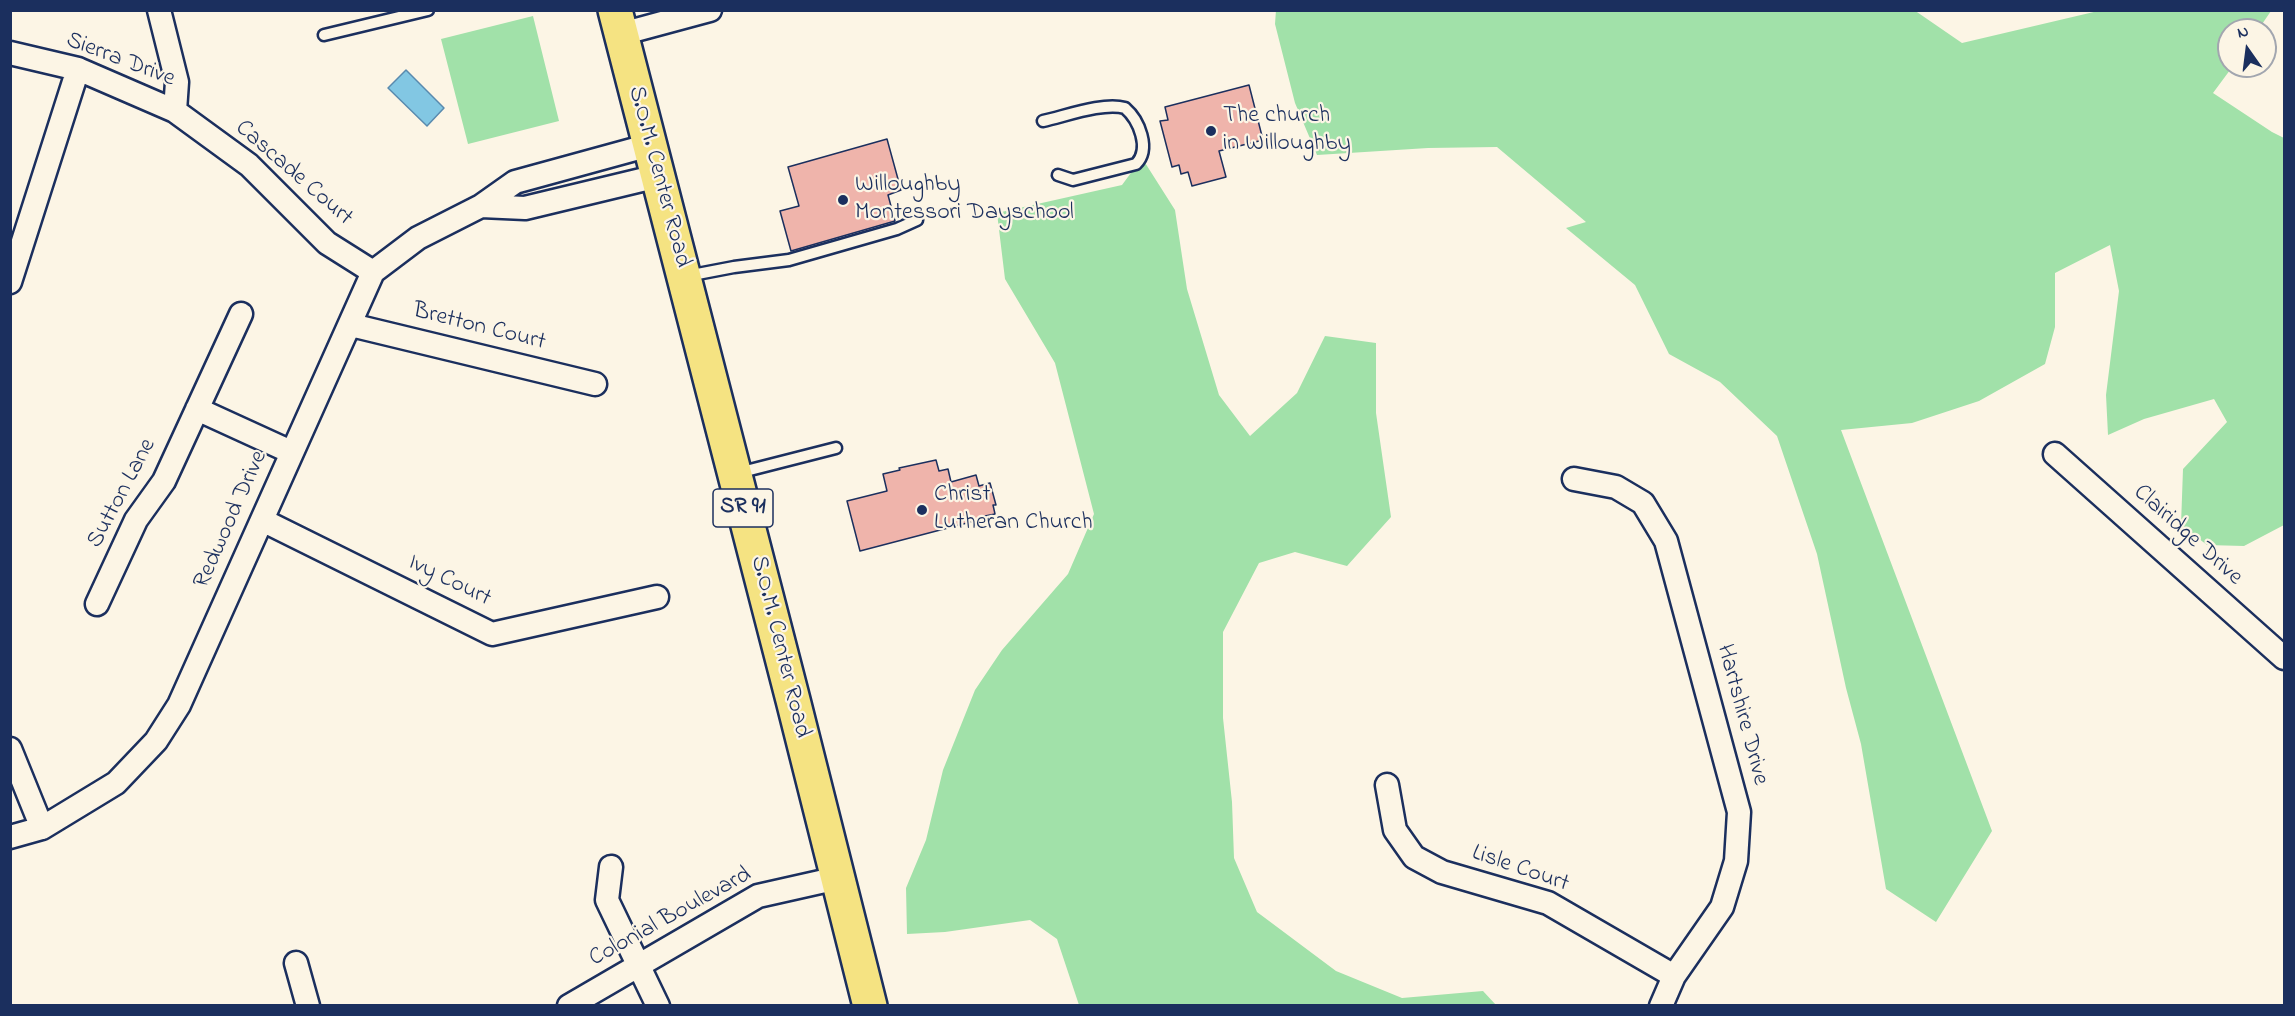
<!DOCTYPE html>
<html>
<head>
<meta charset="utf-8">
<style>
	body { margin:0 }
	#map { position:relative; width:2295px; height:1016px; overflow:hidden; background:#fcf5e5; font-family:"Indie Flower",sans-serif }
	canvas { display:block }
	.frame { position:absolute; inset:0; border:12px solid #1b2f5e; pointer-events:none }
	.north { position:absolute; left:2217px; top:18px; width:60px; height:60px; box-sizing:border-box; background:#fcf5e5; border:2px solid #a2a6af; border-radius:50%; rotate:346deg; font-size:16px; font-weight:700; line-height:24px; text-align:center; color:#1b2f5e }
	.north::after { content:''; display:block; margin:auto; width:21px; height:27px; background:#1b2f5e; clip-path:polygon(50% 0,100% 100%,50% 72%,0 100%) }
</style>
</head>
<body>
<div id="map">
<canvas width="2295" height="1016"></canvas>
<div class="frame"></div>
<div class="north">N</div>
</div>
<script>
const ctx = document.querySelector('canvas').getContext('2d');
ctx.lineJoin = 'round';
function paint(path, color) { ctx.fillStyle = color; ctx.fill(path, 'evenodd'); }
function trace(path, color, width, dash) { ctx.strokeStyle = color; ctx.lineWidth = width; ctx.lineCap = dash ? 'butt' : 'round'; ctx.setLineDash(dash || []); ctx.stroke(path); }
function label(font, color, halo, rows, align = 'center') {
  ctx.font = font + ' "Indie Flower",sans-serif'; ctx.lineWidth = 4.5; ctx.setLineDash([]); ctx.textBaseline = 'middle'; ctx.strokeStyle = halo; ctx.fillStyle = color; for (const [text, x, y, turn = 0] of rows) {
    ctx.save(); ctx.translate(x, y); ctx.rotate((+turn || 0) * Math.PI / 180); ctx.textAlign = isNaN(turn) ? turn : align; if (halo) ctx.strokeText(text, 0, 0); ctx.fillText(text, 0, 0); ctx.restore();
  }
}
const green = new Path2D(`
	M1276,10h638l48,33 136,-32h173l-13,19h-29v36h4l-20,27 59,39 12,6v387l-40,21 -37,-1 -26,-20 2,-56 44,-47 -13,-23 -70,20 -36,16 -2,-40 13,-104 -9,-46 -55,28v54l-10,37 -66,37 -67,22 -71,7 151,401 -56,91 -50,-33 -25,-145 -15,-56 -29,-134 -40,-118 -57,-54 -51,-28 -34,-69 -69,-57 20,-6 -89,-75 -69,1 -111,7 -22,-52 -20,-79z
	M533,16l26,105 -91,23 -27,-105z
	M1142,158l33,52 12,79 32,106 31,41 47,-43 28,-57 51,7v70l15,104 -44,49 -52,-14 -36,11 -36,69v86l9,84 2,56 23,54 79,59 66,27 81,-7 13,14h-417l-22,-66 -27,-19 -85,12 -38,2 -1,-46 20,-48 17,-70 32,-80 27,-40 66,-76 26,-60 -39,-151 -50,-84 -8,-66 125,-28z`);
const water = new Path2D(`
	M406,70l38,38 -17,18 -39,-38z`);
const building = new Path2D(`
	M1249,85l14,55 -44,11 7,26 -34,9 -4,-14 -7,2 -2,-9 -7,2 -12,-46 8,-1 -3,-13z
	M887,139l14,51 -13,5 7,26 -104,30 -11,-40 19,-5 -11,-39z
	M936,460l3,11 9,-2 3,13 25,-7 3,11 11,-3 6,22h-3l2,9 -10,2 1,2 -126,33 -13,-50 40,-10 -4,-17 17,-4 -1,-2z`);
const service = new Path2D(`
	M324,35l104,-25
	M1043,121c23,-5 60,-19 82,-13 14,12 26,41 11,56l-63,16 -15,-5
	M687,276l47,-9 55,-7 108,-31 20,-9
	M738,473l98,-25`);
const minor = new Path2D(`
	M159,10l18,72 -2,29 74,54 78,78 46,29
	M621,34l89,-24
	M10,53l68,16 97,42
	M481,206l44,2 133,-32
	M10,282l68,-213
	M351,325l244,59
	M197,409l94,43
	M2055,454l229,204
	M1574,479l42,8 27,16 23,38 73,271 -3,49 -14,46 -48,69 -13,30
	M262,520l230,114 165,-37
	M97,604l39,-84 28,-39 77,-167
	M10,749l32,79
	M1387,785l8,45 19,27 28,15 106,31 126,73
	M10,837l32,-9 74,-45 40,-42 23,-36 194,-433 45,-34 63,-32 34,-24 135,-37
	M611,867l-4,33 51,106
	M296,963l12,43
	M569,1006l189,-110 80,-18`);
const primary = new Path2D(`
	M615,10l178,690 77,306`);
const markers = [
	[1211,131,6,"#1b2f5e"],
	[843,200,6,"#1b2f5e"],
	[922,510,6,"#1b2f5e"]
];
const shields = [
	[743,508,60]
];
const shieldNames = [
	["SR 91",743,508]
];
const streetNames = [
	["Sierra Drive",120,61,21],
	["Cascade Court",293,174,41],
	["S.O.M. Center Road",658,177,75],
	["Bretton Court",479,328,14],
	["Sutton Lane",123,494,-62],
	["Redwood Drive",232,520,-66],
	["Clairidge Drive",2187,536,42],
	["Ivy Court",449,582,26],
	["S.O.M. Center Road",779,647,76],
	["Hartshire Drive",1741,715,75],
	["Lisle Court",1520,870,19],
	["Colonial Boulevard",671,918,-29]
];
const poiNames = [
	["The church",1223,117],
	["in Willoughby",1223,145],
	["Willoughby",855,186],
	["Montessori Dayschool",855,214],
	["Christ",934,496],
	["Lutheran Church",934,524]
];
paint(green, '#a1e1a9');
paint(water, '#82c7e3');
trace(water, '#598aae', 1.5);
paint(building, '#efb4ab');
trace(building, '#1b2f5e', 1.5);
trace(service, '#1b2f5e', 15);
trace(minor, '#1b2f5e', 27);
trace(primary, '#1b2f5e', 38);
trace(service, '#fcf5e5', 10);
trace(minor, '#fcf5e5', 22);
trace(primary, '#f5e382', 33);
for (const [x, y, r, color] of markers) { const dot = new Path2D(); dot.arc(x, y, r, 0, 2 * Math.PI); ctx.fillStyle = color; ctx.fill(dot); trace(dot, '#fcf5e5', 2); }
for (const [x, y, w] of shields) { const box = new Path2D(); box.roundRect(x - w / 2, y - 19, w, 38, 4.5); ctx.fillStyle = '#fcf5e5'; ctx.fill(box); trace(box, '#1b2f5e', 1.5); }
label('bold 22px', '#1b2f5e', null, shieldNames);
label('24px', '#1b2f5e', '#fcf5e5', streetNames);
label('24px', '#1b2f5e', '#fcf5e5', poiNames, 'left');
</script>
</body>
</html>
